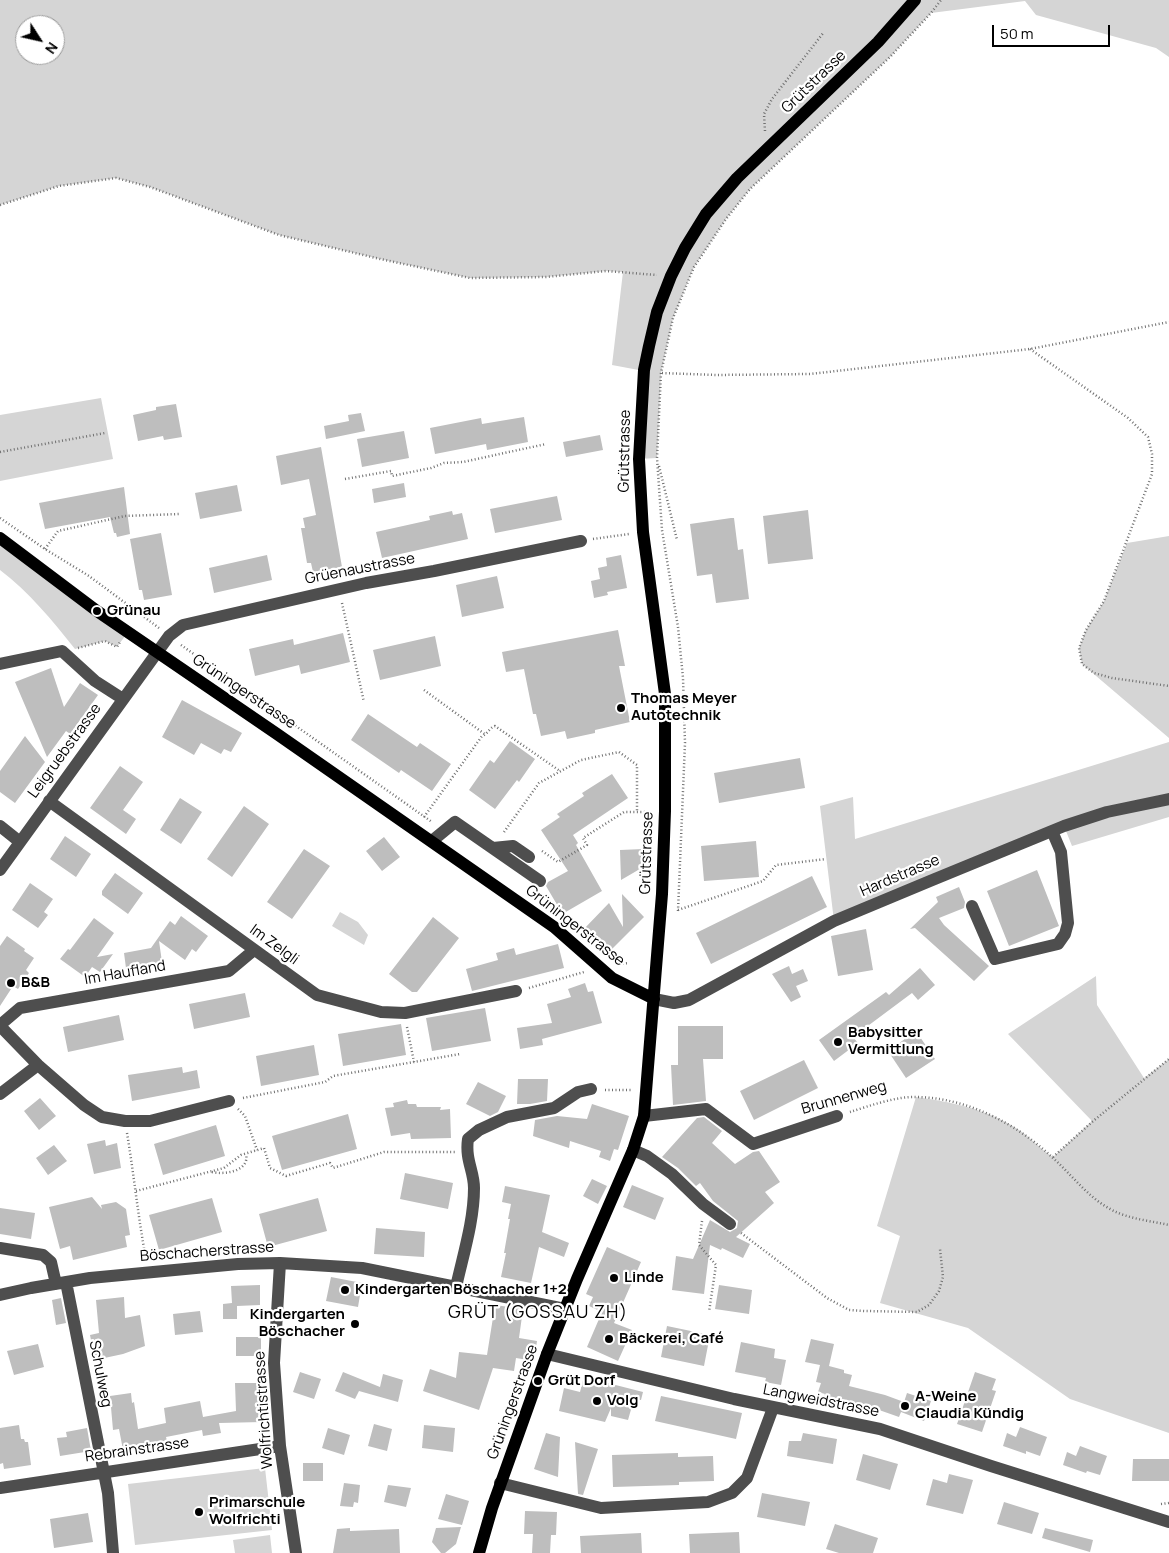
<!DOCTYPE html>
<html>
<head>
<meta charset="utf-8">
<style>
	body { margin:0 }
	#map { position:relative; width:1169px; height:1553px; overflow:hidden; background:#fff; font-family:Manrope,sans-serif }
	canvas { display:block }
	.north { position:absolute; left:15px; top:15px; width:50px; height:50px; box-sizing:border-box; background:#fff; border:1px solid #999; border-radius:50%; rotate:125deg; font-size:14px; font-weight:700; line-height:20px; text-align:center; color:#000 }
	.north::after { content:''; display:block; margin:auto; width:18px; height:22px; background:#000; clip-path:polygon(50% 0,100% 100%,50% 72%,0 100%) }
	.scale { position:absolute; left:992px; top:25px; width:118px; height:22px; box-sizing:border-box; border:2px solid #000; border-top:0; padding-left:6px; font-size:15px; line-height:18px; white-space:nowrap; color:#000; -webkit-text-stroke:4px #fff; paint-order:stroke }
</style>
</head>
<body>
<div id="map">
<canvas width="1169" height="1553"></canvas>
<div class="north">N</div>
<div class="scale">50 m</div>
</div>
<script>
const ctx = document.querySelector('canvas').getContext('2d');
ctx.lineJoin = 'round';
function paint(path, color) { ctx.fillStyle = color; ctx.fill(path, 'evenodd'); }
function trace(path, color, width, dash) { ctx.strokeStyle = color; ctx.lineWidth = width; ctx.lineCap = dash ? 'butt' : 'round'; ctx.setLineDash(dash || []); ctx.stroke(path); }
function label(font, color, halo, rows, align = 'center') {
  ctx.font = font + ' Manrope,sans-serif'; ctx.lineWidth = 4.5; ctx.setLineDash([]); ctx.textBaseline = 'middle'; ctx.strokeStyle = halo; ctx.fillStyle = color; for (const [text, x, y, turn = 0] of rows) {
    ctx.save(); ctx.translate(x, y); ctx.rotate((+turn || 0) * Math.PI / 180); ctx.textAlign = isNaN(turn) ? turn : align; if (halo) ctx.strokeText(text, 0, 0); ctx.fillText(text, 0, 0); ctx.restore();
  }
}
const green = new Path2D(`
	M0,0h1169v57l-13,-9 -120,-33 -11,-14 -94,12 -41,44 -140,132 -24,30 -32,48 -21,51 -12,55 -4,85 -18,1 5,-88 -32,-6 11,-93 -17,-1 -60,6 -76,1 -90,-19 -101,-24 -129,-48 -34,-9 -57,8 -59,19zM25,25h30v30h-30z
	M101,398l12,61 -113,22v-66z
	M1169,536v202l-87,-74 -3,-16 7,-18 18,-29 23,-58z
	M0,541l128,91 -11,15 -12,-6 -30,8c-23,-29 -46,-57 -75,-79z
	M1169,742v75l-97,29 -8,-20 -230,95 -14,-115 33,-9 2,42z
	M340,912l18,10 10,13 -4,10 -32,-19z
	M1096,976l1,29 47,73 25,-19v374l-99,-34 -102,-71 -88,-25 20,-67 -23,-10 39,-129c35,5 70,12 100,31 13,8 24,21 37,29l39,-36 -84,-87z
	M265,1468l7,62 -137,15 -7,-61z
	M270,1535l2,18h-37l-2,-13z`);
const building = new Path2D(`
	M176,404l6,33 -18,3 -1,-4 -25,5 -5,-26 23,-5v-3z
	M361,413l4,18 -39,8 -2,-13 25,-5 -1,-6z
	M524,417l4,25 -41,8 -1,-6 -51,10 -5,-26 51,-10 1,6z
	M404,431l5,27 -47,9 -5,-28z
	M600,435l3,15 -37,7 -3,-15z
	M321,447l21,120 -29,5 -2,-9h-4l-6,-35h4l-2,-10 13,-3 -7,-36 -28,6 -5,-29z
	M404,483l2,14 -32,6 -2,-14z
	M237,485l5,26 -42,8 -5,-26z
	M124,487l6,47 -13,3 -1,-4h-2l-4,-16 -65,12 -6,-26z
	M557,496l5,24 -67,13 -5,-24z
	M808,510l5,49 -45,5 -5,-48z
	M452,511l1,4 9,-2 6,26 -86,19 -6,-26 54,-12 -1,-4z
	M731,518h3l4,32 5,-1 6,50 -33,4 -4,-29 -15,2 -7,-52z
	M161,533l11,62 -28,5 -2,-10h-3l-9,-51z
	M267,555l5,25 -58,13 -5,-25z
	M621,555l6,33 -20,4 1,3 -14,3 -3,-17 9,-2 -2,-11 9,-2 -1,-8z
	M497,576l7,32 -42,9 -6,-32z
	M618,630l7,36h-6l11,56 -35,8v3l-28,6 -2,-8 -24,5 -5,-22h-3l-9,-45 -18,3 -4,-20z
	M343,633l7,29 -49,12 -2,-9 -44,11 -6,-27 44,-10 1,6z
	M435,636l6,30 -61,14 -7,-30z
	M51,668l13,39 16,-24 18,12 -28,39 -4,-3 -19,26 -32,-75z
	M182,700l60,33 -11,19 -7,-3 -3,5 -20,-11 -7,12 -32,-18z
	M368,714l49,33 3,-4 31,21 -19,27 -31,-21 -2,3 -48,-33z
	M25,736l20,26 -30,41 -15,-11v-21z
	M510,741l25,18 -16,23 -2,-2 -22,29 -26,-19 21,-30 4,3z
	M800,758l5,30 -86,15 -5,-30z
	M120,766l23,16 -20,28 13,9 -10,15 -36,-26z
	M612,774l16,24 -55,37 5,8 -2,2 26,46 -38,22 -5,-5 -13,-22 2,-4 20,-11 -27,-41 19,-13 -3,-3 27,-18 -2,-3z
	M180,798l22,14 -21,32 -21,-14z
	M244,806l25,18 -37,53 -25,-18z
	M65,836l26,18 -15,23 -26,-18z
	M384,837l16,20 -18,14 -16,-20z
	M756,841l3,36 -55,4 -3,-35z
	M304,849l26,17 -38,53 -25,-17z
	M644,849l1,17 -24,14 -1,-30z
	M1037,870l22,56 -50,20 -22,-55z
	M115,873l28,20 -15,21 -26,-19v-4z
	M812,876l15,31 -116,57 -15,-31z
	M30,883l23,16 -9,13 4,3 -10,13 -26,-18z
	M959,887l6,15 -1,6 -25,10 5,7 45,41 -15,15 -59,-53 -5,1 28,-27 -2,-5z
	M622,894l22,23 -38,38 -24,-24 27,-28 14,24z
	M181,916l27,20 -12,16 -4,-3 -7,11 -26,-19 3,21 -36,6 -2,-15 27,-5 19,-27 5,4z
	M433,917l26,21 -42,54h-5l-23,-18z
	M94,918l20,15 -17,24 16,-3 -13,18 -8,-5 -7,10 -25,-18 8,-10 2,1z
	M866,929l7,41 -35,6 -7,-40z
	M7,936l18,13 -1,2 10,7 -8,12 3,3 -11,16 -5,-3 -13,20v-60z
	M558,944l6,24 -92,23 -6,-22 32,-9 -2,-7 18,-5 2,7z
	M789,966l3,8 11,-5 5,12 -12,5 5,11 -10,5 -19,-28z
	M920,968l15,17 -17,15 -6,-7 -59,44 5,6 -24,18 -15,-21 67,-48 3,3z
	M585,983l3,9 5,-1 9,32 -60,16 1,6 -23,4 -3,-21 35,-5 -5,-19 24,-7 -3,-8z
	M245,993l5,24 -56,12 -5,-25z
	M485,1008l6,33 -59,10 -6,-33z
	M119,1015l5,25 -56,12 -5,-25z
	M401,1024l5,31 -63,11 -5,-32z
	M678,1026h45v33h-20l3,42 -33,4 -2,-40h7z
	M916,1031l19,28 -29,19 -18,-27z
	M314,1045l5,30 -58,11 -5,-30z
	M804,1060l14,28 -64,32 -14,-29z
	M182,1067l1,6 14,-3 3,18 -68,13 -4,-26z
	M518,1079h30l-1,22 -17,3h-13z
	M478,1082l28,14 -8,16 -8,4 -24,-12z
	M40,1098l16,18 -17,14 -15,-19z
	M407,1100l1,4h8l1,3h24l-1,3 10,-1 1,29 -40,1 -1,-6 -19,3 -6,-28 9,-1 -1,-4z
	M592,1104l37,12 -11,34 -4,-1 -4,12 -11,-4 2,-6 -31,-10 -1,7 -36,-12 2,-16 22,-4 30,3z
	M348,1114l9,35 -75,21 -10,-34z
	M704,1117l18,14 -10,12 23,21 18,-12 6,-1 21,31 -15,10 9,11 -38,34 14,7 -7,14 -21,-10 -1,2 -11,-5 -6,49 -32,-4 4,-34 17,3 17,-39 20,12 7,-4 1,-7 -25,-20 -13,-18 -4,3 -18,-18 -16,-11 35,-39z
	M216,1125l9,31 -62,19 -9,-31z
	M105,1140l1,6 11,-3 4,25 -27,6 -7,-30z
	M54,1145l13,16 -19,14 -12,-17z
	M405,1173l48,10 -5,26 -48,-10z
	M592,1179l15,7 -9,18 -15,-8z
	M632,1185l32,13 -9,22 -32,-13z
	M505,1186l45,9 -8,37 27,11 -5,14 -25,-10 -8,36 -30,-6 5,-24h-2l6,-34h-2l3,-15 -9,-2z
	M92,1197l10,12 -1,-4 15,-3 10,7 4,26 -5,1 2,11 -54,13 -3,-14 -10,3 -11,-42z
	M212,1198l10,34 -63,18 -10,-35z
	M318,1198l9,33 -59,16 -9,-33z
	M0,1208l35,5 -4,26 -31,-5z
	M376,1228l49,4 -1,25 -50,-3z
	M607,1247l34,15 -27,61 18,7 -14,31 -31,-14 15,-35 -13,-6 4,-9 -7,-3z
	M331,1277l31,6 -4,24 -32,-6z
	M260,1285v20l-23,1v13h-14v-15l9,-1 -1,-17z
	M719,1285l33,5 -3,24 -34,-5z
	M124,1297l1,21 15,-3 5,31 -22,8 -28,6 -5,-25 9,-2 -3,-33z
	M61,1298l5,25 -10,2 -4,-25z
	M495,1305l28,4 -4,29 18,3 -3,20 -18,-3 -2,13 -21,-3 -14,42 -56,-19 7,-22 26,9 3,-26 28,3z
	M200,1311l3,21 -28,3 -2,-21z
	M667,1326l43,9 -6,31 -43,-9z
	M236,1337h25v19h-25z
	M811,1339l23,5 -5,22 15,4v3l8,2 -3,11 36,9 19,7 3,-9 24,8 -7,20 -23,-9 -2,5 -37,-13v1l-38,-9 1,-2 -7,-2 3,-9 -5,-1 4,-17 -15,-3z
	M741,1342l34,7 -1,9 12,2 -5,25 -16,-3 1,-4 -31,-6z
	M38,1344l6,23 -30,8 -7,-24z
	M300,1372l21,7 -7,20 -21,-7z
	M343,1372l37,15 3,-13 20,6 -5,22 -39,-11 -4,8 -20,-8z
	M975,1372l21,7 -4,11 4,1 -14,41 -25,-8z
	M583,1380l12,3 1,-3 47,12 -2,8 -7,-1 -6,21 -17,-4v-8l-6,14 -46,-11 5,-23 16,4z
	M235,1383h26l1,39 -43,1 2,10 -18,3 -1,-6 -36,7 1,4 -44,9 -4,-21 -6,1 -3,-34 21,-3 1,10 2,-1 4,27 28,-6 -2,-15 36,-7 3,16 33,-6z
	M661,1396l81,17 -6,26 -81,-18z
	M374,1424l18,5 -5,22 -19,-5z
	M19,1425l2,14h3l1,3h3l3,23 -27,4 -1,-6 -3,1v-36z
	M424,1425l31,3 -2,24 -31,-4z
	M1020,1427l27,10 -7,19 -14,-5v3l-23,-8 4,-13 9,4z
	M87,1428l4,23 -31,5 -3,-18 10,-1 -1,-5z
	M328,1428l22,7 -6,20 -22,-7z
	M546,1433l14,4 -2,40 -24,-8z
	M803,1433l34,6 -4,25 -46,-8 2,-15h12z
	M575,1442l23,7 -15,46 -5,-1z
	M1080,1446l27,10 -7,19 -13,-4 -1,2 -23,-8 4,-13 9,4z
	M678,1453v4l35,-1 1,25 -35,1v3l-66,2 -1,-32z
	M863,1454l35,10 -8,26 -34,-10z
	M1133,1459h36v22h-37z
	M303,1463h20v18h-20z
	M949,1474l24,6 -10,34 -37,-9 7,-26 14,4z
	M344,1483l16,2 -2,18 -4,-1 -1,5 -13,-1z
	M388,1485l23,3 -5,19 -22,-5z
	M762,1493l48,9 -5,24 -48,-9z
	M446,1494l23,7 -7,24 -24,-6z
	M1004,1502l35,11 -7,21 -35,-10z
	M525,1511l32,1 -1,23h-5l-1,18h-18l1,-19h-9z
	M88,1513l5,29 -39,6 -4,-29z
	M835,1524l43,14 -5,15h-34l-13,-4z
	M461,1527l-5,17 -11,9h-4l-9,-11 4,-14z
	M350,1528v3l49,-2 1,24h-67l4,-24z
	M1045,1528l48,12 -3,12 -48,-14z
	M739,1532l1,21h-50l-1,-19z
	M641,1533l1,20h-61l-1,-17z`);
const path = new Path2D(`
	M765,131l-1,-17 8,-15 52,-67
	M0,205l59,-19 57,-8 34,9 129,48 101,24 90,19 76,-1 60,-6 51,4
	M1030,349l98,69 20,19 4,17v20l-48,127 -18,29 -7,18 3,16 12,9 18,5 57,8
	M662,373l54,2 94,-1 220,-25 139,-27
	M0,452l105,-19
	M659,466l18,74
	M345,479l46,-8 1,5 39,-8 13,-5 19,-1 83,-18
	M0,518l45,31 44,27 70,52
	M593,539l36,-5
	M45,549l13,-18 67,-15 54,-2
	M342,603l22,99
	M181,645l251,177
	M78,648l27,-7 12,6 3,-5
	M424,690l62,45
	M424,817l58,-81c6,-2 7,-8 13,-10l65,45
	M504,832l35,-49 42,-23 38,-8 18,13v47
	M542,851l16,11 29,-17 -4,-7 41,-26h27
	M537,895l21,17
	M678,910l85,-29 13,-16 50,-6
	M678,911l7,-168 -2,-65 -5,-51 -16,-97 -5,-72 4,-85 12,-55 21,-51 32,-48 24,-30 140,-132 41,-44 10,-13
	M619,964l10,-1
	M529,988l55,-16
	M407,1027l7,35
	M605,1090h27
	M243,1098l82,-16 8,-6 127,-22
	M238,1109l7,7 12,34
	M850,1112c19,-6 47,-16 67,-15 51,1 100,27 136,61 20,18 36,41 61,53 16,8 37,10 55,14
	M127,1133c7,42 11,84 19,126
	M1053,1157l39,-35 77,-63
	M212,1172c13,3 38,-1 34,-18
	M136,1191l88,-23 17,-13 23,-7 6,20 16,8 44,-13 3,5 51,-16h71
	M702,1221l-3,24 17,20 -7,47
	M741,1233l86,65 22,12 16,1 52,1 12,-7 10,-14 4,-14 -3,-28
	M1161,1504l8,-1`);
const minor = new Path2D(`
	M0,664l62,-13 33,30 28,18
	M49,801l268,194 64,17 24,1 111,-22
	M0,826l20,16
	M432,841l23,-19 85,59
	M493,848l20,-2 16,11
	M0,870l169,-234 14,-11 183,-42 68,-12 147,-30
	M972,906l23,53 63,-15 7,-10 3,-11 -7,-71 -9,-21
	M654,999l20,4 15,-3 145,-79 96,-40 134,-55 43,-14 62,-13
	M0,1025l20,-17 209,-37 25,-21
	M0,1026l38,39 46,40 18,12 23,4h25l79,-20
	M0,1094l38,-29
	M644,1116l62,-7 47,35 84,-28
	M633,1150l14,6 25,18 31,30 27,20
	M0,1248l43,7 8,7 5,22
	M280,1263l-6,100 6,83 16,107
	M66,1282l42,211 5,60
	M456,1287c7,-32 18,-66 18,-99 0,-17 -9,-28 -6,-49l11,-9 28,-13 47,-9 24,-16 13,-3
	M0,1295l31,-7 59,-10 148,-14 42,-1 82,5 203,41
	M547,1354l187,45 146,30 111,37 178,56
	M500,1483l101,25 107,-6 24,-9 15,-15 26,-70
	M0,1488l280,-42`);
const major = new Path2D(`
	M0,538l97,73 180,123 277,193 58,51 42,21
	M479,1553l13,-45 55,-154 30,-75 56,-129 11,-34 18,-222 3,-83v-117l-22,-162 -4,-73 5,-89 5,-24 8,-34 14,-36 14,-28 21,-34 31,-36 141,-136 37,-42`);
const markers = [
	[97,611,5,"#000"],
	[621,708,5,"#000"],
	[11,983,5,"#000"],
	[838,1042,5,"#000"],
	[614,1278,5,"#000"],
	[345,1290,5,"#000"],
	[355,1324,5,"#000"],
	[609,1339,5,"#000"],
	[538,1381,5,"#000"],
	[597,1401,5,"#000"],
	[905,1406,5,"#000"],
	[199,1512,5,"#000"]
];
const streetNames = [
	["Grütstrasse",814,82,-44],
	["Grütstrasse",625,451,-89],
	["Grüenaustrasse",360,569,-11],
	["Grüningerstrasse",244,692,34],
	["Leigruebstrasse",65,751,-54],
	["Grütstrasse",647,853,-88],
	["Hardstrasse",900,876,-23],
	["Grüningerstrasse",575,926,38],
	["Im Zelgli",274,945,36],
	["Im Haufland",125,973,-10],
	["Brunnenweg",844,1098,-16],
	["Böschacherstrasse",207,1252,-4],
	["Schulweg",100,1374,79],
	["Langweidstrasse",821,1401,11],
	["Grüningerstrasse",513,1402,-70],
	["Wolfrichtistrasse",264,1410,-94],
	["Rebrainstrasse",137,1450,-8]
];
const poiNames = [
	["Grünau",107,611],
	["Thomas Meyer",631,699],
	["Autotechnik",631,716],
	["B&B",21,983],
	["Babysitter",848,1033],
	["Vermittlung",848,1050],
	["Linde",624,1278],
	["Kindergarten Böschacher 1+2",355,1290],
	["Kindergarten",345,1315,"right"],
	["Böschacher",345,1332,"right"],
	["Bäckerei, Café",619,1339],
	["Grüt Dorf",548,1381],
	["A-Weine",915,1397],
	["Claudia Kündig",915,1414],
	["Volg",607,1401],
	["Primarschule",209,1503],
	["Wolfrichti",209,1520]
];
const quarterNames = [
	["GRÜT (GOSSAU ZH)",538,1313]
];
paint(green, '#d5d5d5');
paint(building, '#bebebe');
trace(path, '#707070', 2.5, [1, 2.5]);
trace(minor, '#4e4e4e', 12);
trace(major, '#000', 12);
for (const [x, y, r, color] of markers) { const dot = new Path2D(); dot.arc(x, y, r, 0, 2 * Math.PI); ctx.fillStyle = color; ctx.fill(dot); trace(dot, '#fff', 2); }
label('15px', '#000', '#fff', streetNames);
label('bold 15px', '#000', '#fff', poiNames, 'left');
ctx.letterSpacing = '1px';
label('18px', '#000', '#fff', quarterNames);
ctx.letterSpacing = '0px';
</script>
</body>
</html>
